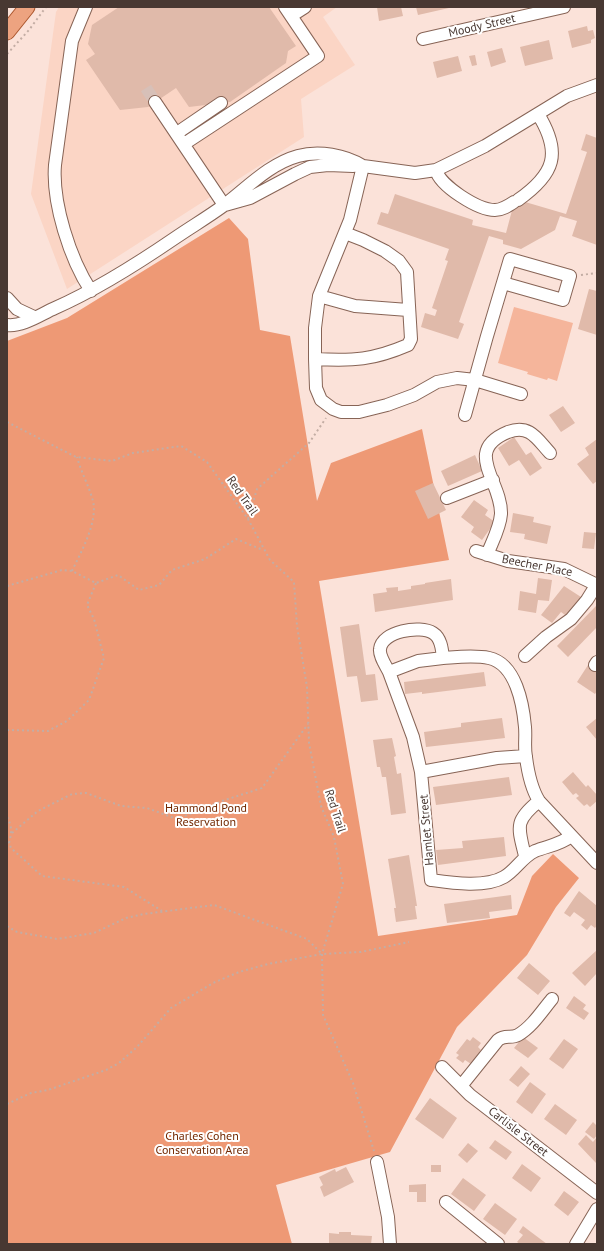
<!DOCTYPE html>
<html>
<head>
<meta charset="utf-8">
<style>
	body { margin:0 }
	#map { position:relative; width:604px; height:1251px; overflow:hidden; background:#fbe2d9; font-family:"PT Sans",sans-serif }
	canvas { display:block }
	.frame { position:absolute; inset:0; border:8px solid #483832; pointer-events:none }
</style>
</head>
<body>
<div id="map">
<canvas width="604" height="1251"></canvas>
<div class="frame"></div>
</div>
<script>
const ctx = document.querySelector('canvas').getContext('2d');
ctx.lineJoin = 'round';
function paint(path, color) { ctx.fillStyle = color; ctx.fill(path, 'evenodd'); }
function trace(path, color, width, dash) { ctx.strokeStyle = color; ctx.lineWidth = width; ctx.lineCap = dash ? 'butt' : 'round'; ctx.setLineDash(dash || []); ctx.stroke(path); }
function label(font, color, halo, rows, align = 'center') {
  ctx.font = font + ' "PT Sans",sans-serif'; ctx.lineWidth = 4; ctx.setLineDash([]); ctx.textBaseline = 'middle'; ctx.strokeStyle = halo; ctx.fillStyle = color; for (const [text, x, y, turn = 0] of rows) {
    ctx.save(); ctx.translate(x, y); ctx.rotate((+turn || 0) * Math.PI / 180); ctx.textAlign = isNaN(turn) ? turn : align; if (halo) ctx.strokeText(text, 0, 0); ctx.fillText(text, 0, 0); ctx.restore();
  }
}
const built = new Path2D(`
	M59,7h278l-14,10 32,48 -54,34 3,38 -237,152 -36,-95 25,-182z`);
const green = new Path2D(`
	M514,307l59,16 -16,58 -9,-3 -1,2 -20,-6 1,-2 -30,-9z`);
const forest = new Path2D(`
	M229,218l19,21 12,91 30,6 27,165 14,-38 91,-34 27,131 -130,21 59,355 139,-21 15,-39 21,-22 26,24 -23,29 -29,48 -70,72 -67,125 -114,33 16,59h-285v-903l60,-23z`);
const building = new Path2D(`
	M119,7h150l27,39 -8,5 -2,12 -56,39 -41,5 -13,-19 -28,19 -28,3 -34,-50 9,-6 -7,-10 4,-19z
	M377,7h24l2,9 -24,5z
	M416,7h33v1l-31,7z
	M587,26l1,5 5,-1 2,8 -4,2v3l-19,5 -4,-17z
	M549,40l4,19 -28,7 -5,-19z
	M502,48l4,14 -15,5 -4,-15z
	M475,55l2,10 -5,1 -3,-10z
	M458,56l4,15 -25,7 -4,-16z
	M586,134l11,4v107l-25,-9 5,-15 -17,-5 -5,14 -34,19 -18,-5v-4l-14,-4 -30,86 5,2 -6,15 -37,-12 4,-14 10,3 2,-6 -5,-2 16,-47 -3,-1 4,-11 -72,-25 4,-12 7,2 7,-20 78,26 -1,5 34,8 9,-34 51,15 21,-62 -6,-2z
	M589,289l8,2v44l-19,-6z
	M563,406l12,17 -14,9 -12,-17z
	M514,437l12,18 5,-3 11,16 -12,8 -11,-16 -10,6 -11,-18z
	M597,439v42l-4,3 -16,-20 12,-9 -4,-7z
	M475,455l7,16 -34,15 -7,-15z
	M433,483l13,27 -18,9 -13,-28z
	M474,500l14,10 -3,5 10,7 -13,18 -11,-8 3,-5 -13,-10z
	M513,513l21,4 -1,5 18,4 -4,18 -23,-5 1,-5 -15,-2z
	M584,532l12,1 -2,16 -12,-1z
	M538,578l14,2 -3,21 -11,-1 -2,13 -18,-3 2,-19 16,3z
	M451,579l2,21 -78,12 -2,-18 14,-2 -1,-4 12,-1v4l13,-2v-3l14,-2v-1z
	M564,586l17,11 -13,20 -7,-5 -9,11 -11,-8z
	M596,606l1,21 -29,30 -11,-11z
	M359,624l7,51 9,-1 3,26 -17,2 -4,-26 -10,1 -7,-50z
	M588,665l9,6v20l-2,3 -18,-12z
	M484,672l2,14 -64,8v-2l-17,2 -1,-12z
	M502,718l3,20 -79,9 -2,-15 37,-5v-4z
	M597,718v22l-11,-13z
	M392,738l4,18 -2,1 3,17 4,-1 5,40 -15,2 -5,-38h-4l-2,-10h-3l-4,-27z
	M573,772l13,15 2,-2 9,10v6l-7,6 -3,-3 -3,2 -8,-8 3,-2 -3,-3 -3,2 -11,-13z
	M509,777l3,18 -76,10 -3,-18z
	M504,837l2,19 -68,9 -2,-15 27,-2 -1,-7z
	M409,855l8,51h-2l2,13 -21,3 -2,-14h2l-8,-49z
	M579,891l18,15v19l-2,3 -4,-3 -4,5 -6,-5 4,-5 -11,-8 -4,5 -6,-4z
	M511,895l1,14 -23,3 1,6 -43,5 -3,-19z
	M597,950v23l-12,13 -13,-13z
	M529,963l21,18 -12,14 -21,-17z
	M574,996l12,9 -3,4 6,4 -5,7 -18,-12z
	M473,1037l8,6 -3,4 3,3 -10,14 -6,-4 -2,3 -7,-5 3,-3 -3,-2 11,-14 3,2z
	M523,1037l15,11 -10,10 -14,-10z
	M564,1039l14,10 -15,20 -14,-10z
	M521,1066l9,8 -12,13 -9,-7z
	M530,1082l16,12 -14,20 -16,-12z
	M430,1098l27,20 -14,21 -28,-20z
	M555,1104l22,16 -11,15 -22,-16z
	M593,1122l4,4v9l-3,4 -9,-7z
	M586,1135l7,7 4,-5 -1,26 -18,-19z
	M495,1140l17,12 -6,8 -17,-12z
	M468,1143l10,8 -11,12 -9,-8z
	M522,1164l19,14 -10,14 -19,-14z
	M431,1165h10v7h-10z
	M346,1167l8,15 -30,15 -4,-10 3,-2 -4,-8 16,-8 1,3z
	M463,1178l23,17 -12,16 -23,-17z
	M426,1184v18h-9v-10h-8v-7z
	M564,1191l15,11 -11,14 -14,-11z
	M495,1203l22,16 -12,16 -22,-16z
	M523,1226l24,18h-27l-3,-2 6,-7 -4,-3z
	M339,1232h12v3l21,1 -1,8h-42v-11l10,1z`);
const minorTunnel = new Path2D(`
	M146,88l9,14`);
const path = new Path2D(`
	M7,54l22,-24 17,-23
	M581,275l16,-2
	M7,422l69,35 36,4 21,-8 48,-7 26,16 41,57 22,41 24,22 3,44 10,61 2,56 12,63 13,31 9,47 -21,70 1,61 30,68 21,68
	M248,519l9,-30 52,-46 17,-25
	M72,571c9,-19 26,-49 21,-70 -4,-15 -12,-29 -16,-44
	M7,586l55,-16 10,1 24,12 22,-8 21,15 20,-5 13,-15 33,-11 31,-20 27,11
	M7,730l41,1 19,-10 22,-21 15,-42 -10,-39 -7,-14 9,-22
	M7,817c5,9 5,15 2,26l2,5 31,28 82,11 38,24
	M12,833l26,-22 34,-17 14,-1 35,13 26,2 30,11 45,-18 40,-13 46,-64
	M7,926l10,6 40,7 37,-6 32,-15 18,-4 70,-9 93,34 15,15
	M7,1104l24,-11 17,-3 58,-20 13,-7 18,-16 34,-39 42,-25 26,-11 29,-8 54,-10 39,-2 48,-10`);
const minor = new Path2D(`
	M86,7l-14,34 -17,124c-3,38 15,94 36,126
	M291,16l14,-9
	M423,39l141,-32
	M155,102l69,103
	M177,133l44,-30
	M184,144l134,-88 -33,-49
	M436,170c4,16 42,40 59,40 7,0 13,-4 19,-8
	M518,200c37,-26 44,-47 20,-86
	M225,205l25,-7 45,-24 15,-7 18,-2 25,1
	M319,296l36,10 53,4
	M7,298l10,11 17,8
	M7,325c16,2 34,-11 48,-17 43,-19 82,-44 120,-70 16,-11 33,-21 48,-32 24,-18 46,-42 75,-50 21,-6 47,-1 65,10
	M315,359c39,2 58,1 93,-14l3,-6 -4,-67 -8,-11 -14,-10 -22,-11 -18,-7
	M521,394l-46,-14 -18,-2 -20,4 -23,13 -27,10 -28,7h-18l-8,-3 -12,-9 -5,-12 -1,-29v-31l4,-32 31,-76 13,-54 52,7 21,-3 49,-24 82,-50 30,-11
	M465,415c14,-52 29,-104 45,-156l60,17 -7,24 -60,-17
	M447,498l46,-18
	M476,551l32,10 56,8 33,16
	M487,555c5,-13 13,-27 14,-41 1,-33 -39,-63 7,-82 22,-8 29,7 42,21
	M525,656l21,-19 25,-18 16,-19 10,-16
	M443,658l-25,3 -29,11c-3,-6 -10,-16 -9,-23 2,-18 40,-24 53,-16 8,5 9,16 10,25 15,-1 31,-3 46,0 27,6 34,46 36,69 1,10 -1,20 1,30 2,16 5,31 13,44l58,62
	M595,665l2,-3
	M389,672l24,65 8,35 76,-14 29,-2
	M421,772l10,108c21,3 54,8 73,-3 12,-7 18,-20 31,-26 12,-5 25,-6 36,-15
	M525,856c-7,-29 -11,-35 14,-55
	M442,1067l28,28 127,98
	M461,1086l37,-46c7,-6 13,-1 20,-5 14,-8 24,-24 34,-36
	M377,1162l11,55 2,27
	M446,1202l52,42
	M576,1244l21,-35`);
const major = new Path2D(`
	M7,32l20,-25`);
const streetNames = [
	["Moody Street",482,26,-13],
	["Red Trail",242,496,55],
	["Beecher Place",537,566,11],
	["Red Trail",335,811,72],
	["Hamlet Street",427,830,-95],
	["Carlisle Street",518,1132,38]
];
const parkNames = [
	["Hammond Pond",206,809],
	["Reservation",206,823],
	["Charles Cohen",202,1137],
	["Conservation Area",202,1151]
];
paint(built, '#fbd5c5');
paint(green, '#f5b59b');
paint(forest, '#ee9975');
paint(building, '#e0baaa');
trace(minorTunnel, '#d7c0b8', 12, [12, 6]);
trace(minor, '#876456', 14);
trace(major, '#ab562d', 17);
trace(path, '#c3ada4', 2, [2, 3]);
trace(minor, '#fff', 12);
trace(major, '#eda380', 15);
label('12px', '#483832', '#fff', streetNames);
label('12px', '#722800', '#fff', parkNames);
</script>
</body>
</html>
